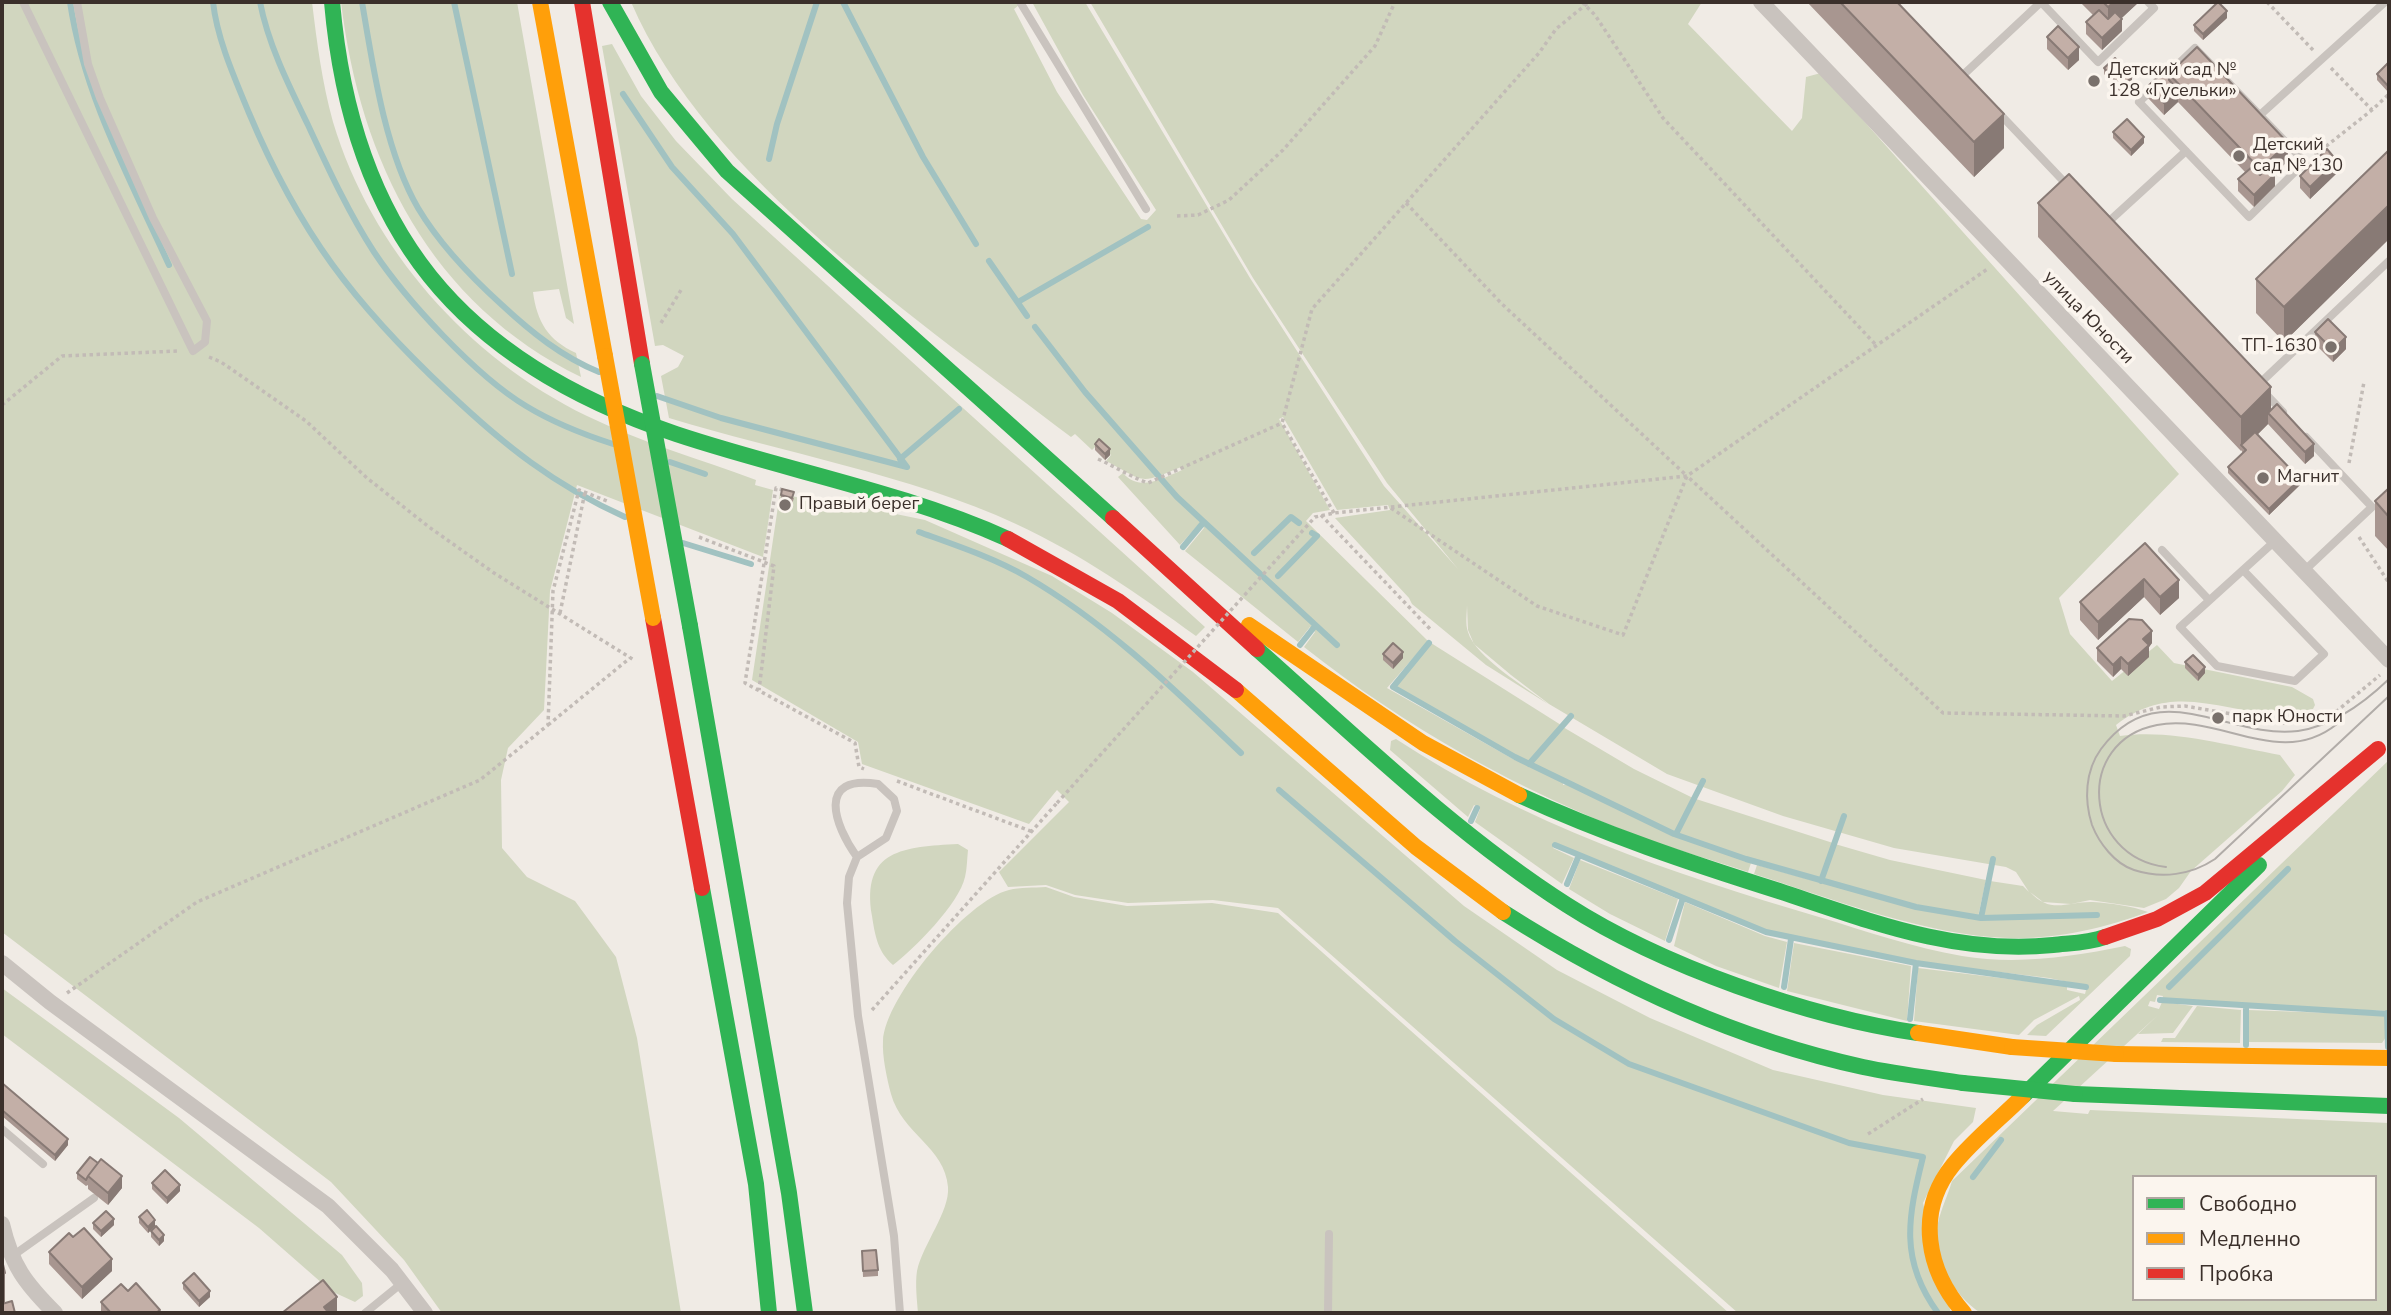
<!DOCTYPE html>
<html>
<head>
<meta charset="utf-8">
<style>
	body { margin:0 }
	#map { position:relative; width:2391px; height:1315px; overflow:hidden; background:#f0ebe5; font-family:"Nunito Sans",sans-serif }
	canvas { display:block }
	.frame { position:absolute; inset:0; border:4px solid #3b302b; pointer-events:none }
	.legend { position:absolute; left:2132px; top:1175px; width:245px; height:126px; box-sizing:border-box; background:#fbf5ee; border:2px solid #aea6a0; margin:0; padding:9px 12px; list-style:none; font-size:21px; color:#3b302b }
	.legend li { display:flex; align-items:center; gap:14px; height:35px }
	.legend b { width:35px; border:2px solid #aea6a0 }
</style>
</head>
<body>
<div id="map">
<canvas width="2391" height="1315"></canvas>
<div class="frame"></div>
<ul class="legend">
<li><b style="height:9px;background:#30b455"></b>Свободно</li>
<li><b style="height:9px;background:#ff9f0a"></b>Медленно</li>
<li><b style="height:9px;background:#e5322d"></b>Пробка</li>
</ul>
</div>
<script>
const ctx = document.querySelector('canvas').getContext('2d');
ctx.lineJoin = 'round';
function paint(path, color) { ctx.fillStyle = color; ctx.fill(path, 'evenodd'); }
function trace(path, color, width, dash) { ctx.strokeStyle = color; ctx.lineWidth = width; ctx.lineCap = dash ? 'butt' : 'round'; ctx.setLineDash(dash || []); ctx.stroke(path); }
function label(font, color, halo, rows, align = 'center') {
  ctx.font = font + ' "Nunito Sans",sans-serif'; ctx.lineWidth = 7; ctx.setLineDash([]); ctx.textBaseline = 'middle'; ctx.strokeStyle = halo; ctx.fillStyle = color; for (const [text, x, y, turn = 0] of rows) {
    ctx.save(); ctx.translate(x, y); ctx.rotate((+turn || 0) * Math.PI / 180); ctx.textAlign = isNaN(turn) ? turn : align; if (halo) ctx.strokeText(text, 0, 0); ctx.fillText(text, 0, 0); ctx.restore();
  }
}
const green = new Path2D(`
	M2,2h310c5,41 10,80 21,120 38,127 135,236 254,294 53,26 113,43 169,64l-1,5 18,5 -10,67 -186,-72 -27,106 -6,119 -36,38 -7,32 1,68 25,29 48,24 41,56 21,81 44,275h-239l-38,-53 -73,-78 -329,-250z
	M341,2h176l57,322 -8,-6 -7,-29 -26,3c4,30 15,48 43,61l5,24c-150,-73 -221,-216 -240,-375z
	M631,2h392l-9,7 43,83 84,127 6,1 9,-10 -73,-115 -51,-93h53l165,276 134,208 74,83 -71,-86 -134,-205 -163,-276h612l-14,22 104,107 10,-13 4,-41 15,-4 358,401 -120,124 11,36 42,47 45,-36 17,18 118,24 21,12 2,6 -2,4c-71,21 -128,-38 -197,16l4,11c52,-7 109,10 160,19l15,20 -13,16 -91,80 -12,17 -13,11 -22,9 -54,-8 -19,4 -28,-2 -13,-10c21,23 38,9 63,10 17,1 39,4 55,10 -48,18 -104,30 -157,25 -80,-7 -161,-39 -237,-63l3,-9 156,43 66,12 119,-4 -1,-2 -113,3 6,-36 33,5 6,6 -13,-20 -10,-5 -112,-19 -111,-32 -116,-42 -118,-70 -38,-29 -37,-31 -6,-14 -1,-25c0,8 -2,19 1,27 7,25 59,56 80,72l-62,-39 -74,-61 -3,-6 -74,-80 55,-8 -2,-5 -51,5 -54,-93 -4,2 51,91 -17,3 -7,8 122,120 -41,47 126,71 50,22v4l5,-1 106,52 77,27 -3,9c-36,-12 -72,-22 -107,-35 -120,-45 -236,-110 -337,-190l11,-15 -5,-5 -12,15 -113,-91 19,-23 -4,-5 -20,22 -62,-68 5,-4c16,19 39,6 59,-3l-1,-3c-44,19 -36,14 -75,-6l5,-6 -12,-12 -7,7 -17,-16 -4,3c-149,-114 -364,-259 -440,-435z
	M612,44l29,52 35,45 56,58 473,428 -9,9c-58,-42 -115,-82 -180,-112 -105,-49 -236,-72 -347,-106l-8,-42 17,-9 6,-11 -21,-11 -8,1 -53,-300z
	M780,493l36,9 2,-4 107,22 127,56 60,37 81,59 271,234 93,64 93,48 123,52 110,25 93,13 -3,14 -19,19 -31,62 28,110h-213l-460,-405 -65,-8 -85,3 -53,-8 -29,-10 -38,2 -9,-15 70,-70 -12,-12 -28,34 -167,-60 -4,-22 -106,-62z
	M1431,643l130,82 -32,38 -133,-76z
	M1563,727l71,42 59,29 -18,35 -143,-70z
	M1396,739c127,84 277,135 423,178 47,14 95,31 143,39 55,9 109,1 163,-10l6,3 -1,7 -84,80 -19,-1 10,-10 43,-25 -1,-4 -45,24 -15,15 -105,-14 4,-53 149,18v4l18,4 2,-8 -38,-8 -134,-16 -149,-31 -212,-88 -1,5 21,10 -12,26 -87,-62 5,-13 -6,-4 -6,12 -78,-67 1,-9z
	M2389,760v251l-195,-8 -32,-4 1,-3 -6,-1 -2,7 -5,-1 -2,5 11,3 3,-7 31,4 -20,27 -35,1 20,-19 -105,96 35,3 2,-4 299,13v190h-408c-27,-16 -50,-58 -43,-90 3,-14 10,-28 14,-42zM2288,867l3,2 -120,120 -3,-2zM2134,1177h241v122h-241z
	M1696,799l137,44 -13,36 -74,-21 -68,-24z
	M958,844l10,6c-1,9 -1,19 -3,27 -6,27 -51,72 -72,88 -15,-13 -18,-29 -21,-49 -11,-67 32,-69 86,-72z
	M1835,844l55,16 96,20 -8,37 -60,-12 -95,-25z
	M1580,860l98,39 -13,42 -55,-27 -41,-25z
	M1046,887l28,10 53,9 85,-3 66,10 451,400h-811c-1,-13 -3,-29 -1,-42 6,-27 33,-60 31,-84 -3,-40 -46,-53 -57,-93 -4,-15 -9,-38 -8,-53 2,-44 84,-141 126,-151 11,-3 25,-2 37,-3z
	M1685,902l80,34 22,6 -8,46 -63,-22 -42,-20z
	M1794,943l117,23 -4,55 -120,-30z
	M2,988l177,130 163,137 20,28 1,13 -8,6 -24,-11 -72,-63 -257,-194z
	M2197,1006l44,4 -1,33 -79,-1 2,-4h12z
	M2248,1010l137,5 1,22 -4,6 -133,-1z`);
const stream = new Path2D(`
	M70,2c14,94 60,177 99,263
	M213,2c4,37 22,77 36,111 50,119 105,191 199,279 56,53 106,93 177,125
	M260,2c8,42 29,84 48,123 20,43 40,87 66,127 32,48 102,124 152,154 28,17 56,28 87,38
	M362,2c11,65 23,149 56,206 22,37 53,69 84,97 29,27 60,52 97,67
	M454,2l58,272
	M843,2l80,155 53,87
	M623,94l49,73 61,67 174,233 -186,-49 -64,-22
	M769,159l8,-35 40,-122
	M989,261l38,55
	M1018,302l130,-75
	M1035,327l50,65 92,105 160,148
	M900,459l59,-50
	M670,462l35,12
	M919,532c36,13 75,26 108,45 81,47 148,113 214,176
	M683,543l68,21
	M1183,547l20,-24
	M1254,553l37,-36 8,6
	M1278,576l39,-40 -5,-3
	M1429,643l-36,44 122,70 159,77 72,25 170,48 65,11 116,-3
	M1300,645l15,-19
	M1529,764l42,-48
	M1279,790l176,151 99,78 75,45 220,79 74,14c-15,60 -24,103 15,156
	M1471,821l6,-13
	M1676,834l27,-53
	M1555,845l211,87 150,31 170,24
	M1821,881l23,-65
	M1567,884l12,-29
	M1981,918l12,-59
	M1669,940l14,-42
	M1784,987l7,-48
	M2169,987l119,-118
	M2160,1000l229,14
	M2246,1007v38
	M2387,1013l1,34
	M1910,1019l6,-56
	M1973,1177l28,-37`);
const path = new Path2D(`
	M1582,2l13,13 68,103 213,227
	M2267,2l46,48
	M2331,68l41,42 17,-16
	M2315,155l57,-45
	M1406,203l96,101 185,172
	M1177,216l21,-1 31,-15 54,-50 92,-104 20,-44
	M661,323l20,-33
	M209,357l12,5 85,59 61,57 62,49 65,46 140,87
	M2,405l60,-49 116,-5
	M1098,459c18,8 31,17 50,24l134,-60
	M2349,463l15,-81
	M783,490l-7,-2 -31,195 110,60 4,24 5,2
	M1391,508l146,98 86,29 64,-159 302,-208
	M1334,513l-52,-90 30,-114 227,-256 17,-24 33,-27
	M1321,515l110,115
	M699,537l75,29 -15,124
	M2359,537l30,46
	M1296,538l19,-21 19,-4 353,-37 256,237 181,3 37,-9 24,-1 99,17 53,-12 43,-36
	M560,613l25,-121
	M548,725l82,-67
	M897,781l136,51
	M67,993l130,-91 283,-122 68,-55 5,-134 26,-101 28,11
	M872,1010l185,-207
	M1868,1134l55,-35`);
const lane = new Path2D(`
	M23,2l170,349 12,-9 2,-21 -54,-103 -53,-120 -12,-34 -11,-62
	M1020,2l126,207
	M2041,2l57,60 56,-54 -6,-6
	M2195,48l110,114 -56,55 -110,-115z
	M1962,76l79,-74
	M1997,111l73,77
	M2260,115l125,-113
	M2105,225l81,-74
	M2258,385l131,-124
	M2263,391l20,21
	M2162,550l47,50
	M2243,570l81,84 -29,27 -78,-15 -37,-39 95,-86
	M2304,571l68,-64 -66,-70
	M857,857c-23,-32 -41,-83 21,-73l16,15 3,12 -11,27 -29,19 -8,20 -2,26 11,113 36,220 6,77
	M2,1129l41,35
	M11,1257l83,-59
	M365,1313l37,-30
	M1328,1313l1,-79`);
const street = new Path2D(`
	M1761,2l628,658
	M2,963l48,39 278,204 64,64 33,43
	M2,1224c10,42 23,59 53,89`);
const fast = new Path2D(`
	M332,2c20,229 127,359 344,432 111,37 225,57 332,105
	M610,2l51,90 66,79 386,347
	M690,626l99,567 16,120
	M1257,649c98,87 200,186 310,256 95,61 241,112 351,128
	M1519,795c85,39 171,68 260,96 91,30 176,64 274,54 18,-2 35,-2 52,-8
	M702,888l54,296 13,129
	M1503,912c111,71 232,127 360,155 33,7 67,11 100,16
	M2075,1094l314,12
	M2023,1096l236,-231`);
const slow = new Path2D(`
	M540,2l65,354
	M1249,625l174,118 96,52
	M1236,690l180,157 87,65
	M1918,1033l94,14
	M2116,1054l273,4
	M1964,1313c-37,-42 -49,-101 -11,-148 20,-25 47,-46 70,-69`);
const jam = new Path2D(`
	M582,2l60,362
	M1113,518l144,131
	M1008,539l110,62 118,89
	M653,618l49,270
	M2105,937l52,-18 48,-26 173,-144`);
const tram = new Path2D(`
	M2389,679c-25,24 -56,47 -91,52 -70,9 -140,-59 -197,18 -16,22 -17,51 -9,76 7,18 23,39 42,45 28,9 57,5 81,-11l174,-163
	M2166,867c-83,-10 -92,-126 -9,-142 63,-12 123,45 180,-1`);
const pathBridge = new Path2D(`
	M1057,803l239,-265`);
const fastBridge = new Path2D(`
	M642,364l48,262
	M1963,1083l112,11`);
const slowBridge = new Path2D(`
	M605,356l48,262
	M2012,1047l104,7`);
const wall = new Path2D(`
	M1807,2h90l107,146 -30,29z
	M2080,2h59l-18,16 1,13 -20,19 -16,-16v-12l7,-7z
	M2227,18l-24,22 -9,-9v-6z
	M2047,37l32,23 -11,10 -21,-21z
	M2389,62v31l-12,-13v-6z
	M2104,68l28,15 -11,10 -17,-19z
	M2172,71l116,90 -14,13 1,12 -21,21 -16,-16v-12l7,-7 -67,-70 -14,13 -16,-17v-12z
	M2113,132l31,11 -13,13 -18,-18z
	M2389,150v89l-105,103 -28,-29v-34z
	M2337,173l-27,26 -10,-11v-12z
	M2038,203l233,207 43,46 -9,8 -37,-40 -11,11 43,50 -31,30 -41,-42v-6l15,-14 -2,-3v1l-203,-214z
	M2315,332l31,17 -13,13 -18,-18z
	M1095,444l15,11 -5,5 -10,-10z
	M2389,488v63l-14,-15v-35z
	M781,495l13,3 -2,6 -11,-3z
	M2145,543l34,55 -19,17 -16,-18 -46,43 -18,-20v-18z
	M2152,643l-3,4v10l-21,19 -7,-7 -8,8 -16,-16v-13z
	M1383,654l20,4 -10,11 -10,-9z
	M2185,662l20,11 -7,8 -13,-13z
	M2,1083l66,62 -13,16 -53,-45z
	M77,1173l45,15 -14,17 -20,-16v-4l-2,1 -9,-7z
	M152,1183l28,8 -13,13 -15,-15z
	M139,1217l16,9 -7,7 -9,-10z
	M93,1223l21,2 -13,12 -8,-8z
	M151,1231l13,10 -5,5 -8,-9z
	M73,1237l39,34 -30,28 -33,-35v-12z
	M862,1251l16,19v6l-15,1z
	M183,1283l27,14 -11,10 -16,-18z
	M128,1291l32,22h-59v-11z`);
const shadedWall = new Path2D(`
	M2114,2h25l-31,29v-24z
	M2227,11v7l-24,22v-6z
	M2122,19v12l-20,19v-12z
	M2079,47v13l-11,10v-12z
	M2132,77v6l-11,10v-6z
	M2178,90v12l-14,13v-12z
	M2004,114v34l-30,29v-35z
	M2144,137v6l-13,13v-6z
	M2288,143v18l-28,26v-18z
	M2337,161v12l-27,26v-12z
	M2275,174v12l-21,21v-12z
	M2389,205v34l-105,103v-35z
	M2346,337v12l-13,13v-12z
	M2271,387v29l-3,-3v11l-24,24 -3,-3v6v-34z
	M2314,444v12l-9,8v-12z
	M1110,449v6l-5,5v-6z
	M2300,479v6l-31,30v-6z
	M2144,579v18l-46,43v-18z
	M2179,580v18l-19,17v-18z
	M2152,631v12l-3,4v10l-21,19v-12l15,-25z
	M1403,652v6l-10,11v-6z
	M2121,657v12l-8,8v-12z
	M2205,667v6l-7,8v-6z
	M68,1139v6l-13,16v-6z
	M122,1176v12l-14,17v-12z
	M180,1185v6l-13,13v-6z
	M114,1219v6l-13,12v-6z
	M155,1220v6l-7,7v-6z
	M164,1235v6l-5,5v-6z
	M112,1259v12l-30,28v-12z
	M5,1273v35h-3v-34z
	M210,1291v6l-11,10v-6z
	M337,1297v16h-13v-6z`);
const building = new Path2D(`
	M1840,2h57l107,112 -30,28z
	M2103,2h11l-6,5z
	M2218,2l9,9 -24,23 -9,-9z
	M2099,10l9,9 7,-7 7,7 -20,19 -16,-16z
	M2058,26l21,21 -11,11 -21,-21z
	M2197,47l91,96 -28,26 -91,-95z
	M2115,58l17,19 -11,10 -17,-19z
	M2389,62v25l-12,-13z
	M2169,67l3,4 -3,3v6l9,10 -14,13 -16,-17z
	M2127,119l17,18 -13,13 -18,-18z
	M2327,149l10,12 -27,26 -10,-11z
	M2389,150v55l-105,102 -28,-28z
	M2252,167l8,8 8,-7 7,6 -21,21 -16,-16z
	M2069,174l202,213 -30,30 -203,-214z
	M2328,319l18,18 -13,13 -18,-18z
	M2277,404l37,40 -9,8 -37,-39z
	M2255,432l45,47 -31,30 -41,-42 18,-17 -5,-5z
	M1099,439l11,10 -5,5 -10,-10z
	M2389,488v29l-14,-16z
	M782,489l12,3 -2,6 -11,-3z
	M2145,543l34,37 -19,17 -16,-18 -46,43 -18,-20z
	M2129,619l13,1 10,11 -9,8 6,6 -21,19 -7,-7 -8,8 -16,-17z
	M1393,643l10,9 -10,11 -10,-9z
	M2193,655l12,12 -7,8 -13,-13z
	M2,1083l66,56 -13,16 -53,-45z
	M90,1157l8,6 -10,13 -2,4 -9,-7z
	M101,1159l21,17 -14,17 -20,-17z
	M165,1170l15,15 -13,13 -15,-15z
	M147,1210l8,10 -7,7 -9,-10z
	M106,1211l8,8 -13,12 -8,-8z
	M156,1226l8,9 -5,5 -8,-9z
	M84,1228l28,31 -30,28 -33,-35 20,-19 4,4z
	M876,1250l2,20 -15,1 -1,-20z
	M2,1260l3,13 -3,1z
	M194,1273l16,18 -11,10 -16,-18z
	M323,1280l14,17 -13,10 5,6h-47z
	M136,1283l24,27 -4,3h-45l-10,-11 20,-18 7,7z
	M12,1301l3,12h-13v-9z`);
const markers = [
	[2094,81,7,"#7a716c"],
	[2239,156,7,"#7a716c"],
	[2331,347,7,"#7a716c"],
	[2263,478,7,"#7a716c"],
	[785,505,7,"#7a716c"],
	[2218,718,7,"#7a716c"]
];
const poiNames = [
	["Детский сад №",2108,71],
	["128 «Гусельки»",2108,92],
	["Детский",2253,146],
	["сад № 130",2253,167],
	["ТП-1630",2317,347,"right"],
	["Магнит",2277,478],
	["Правый берег",799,505],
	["парк Юности",2232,718]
];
const streetNames = [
	["улица Юности",2088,318,46]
];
paint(green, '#d1d6bf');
trace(stream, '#a1c2c1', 6);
trace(path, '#c2bbb6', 3.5, [3.5, 3.5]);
trace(lane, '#c9c3be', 8);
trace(street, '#c9c3be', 16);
trace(fast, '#30b455', 16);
trace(slow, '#ff9f0a', 16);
trace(jam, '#e5322d', 16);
trace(tram, '#b1aca8', 2);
trace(pathBridge, '#c2bbb6', 3.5, [3.5, 3.5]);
trace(fastBridge, '#30b455', 16);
trace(slowBridge, '#ff9f0a', 16);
paint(wall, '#a89690');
paint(shadedWall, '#887a75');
paint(building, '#c3afa7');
trace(building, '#887a75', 2);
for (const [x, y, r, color] of markers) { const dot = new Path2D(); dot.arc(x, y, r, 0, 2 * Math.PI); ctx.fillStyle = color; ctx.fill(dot); trace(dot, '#fbf5ee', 2.5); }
label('18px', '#3b302b', '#fbf5ee', poiNames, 'left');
label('18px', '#3b302b', '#fbf5ee', streetNames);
</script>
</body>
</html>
